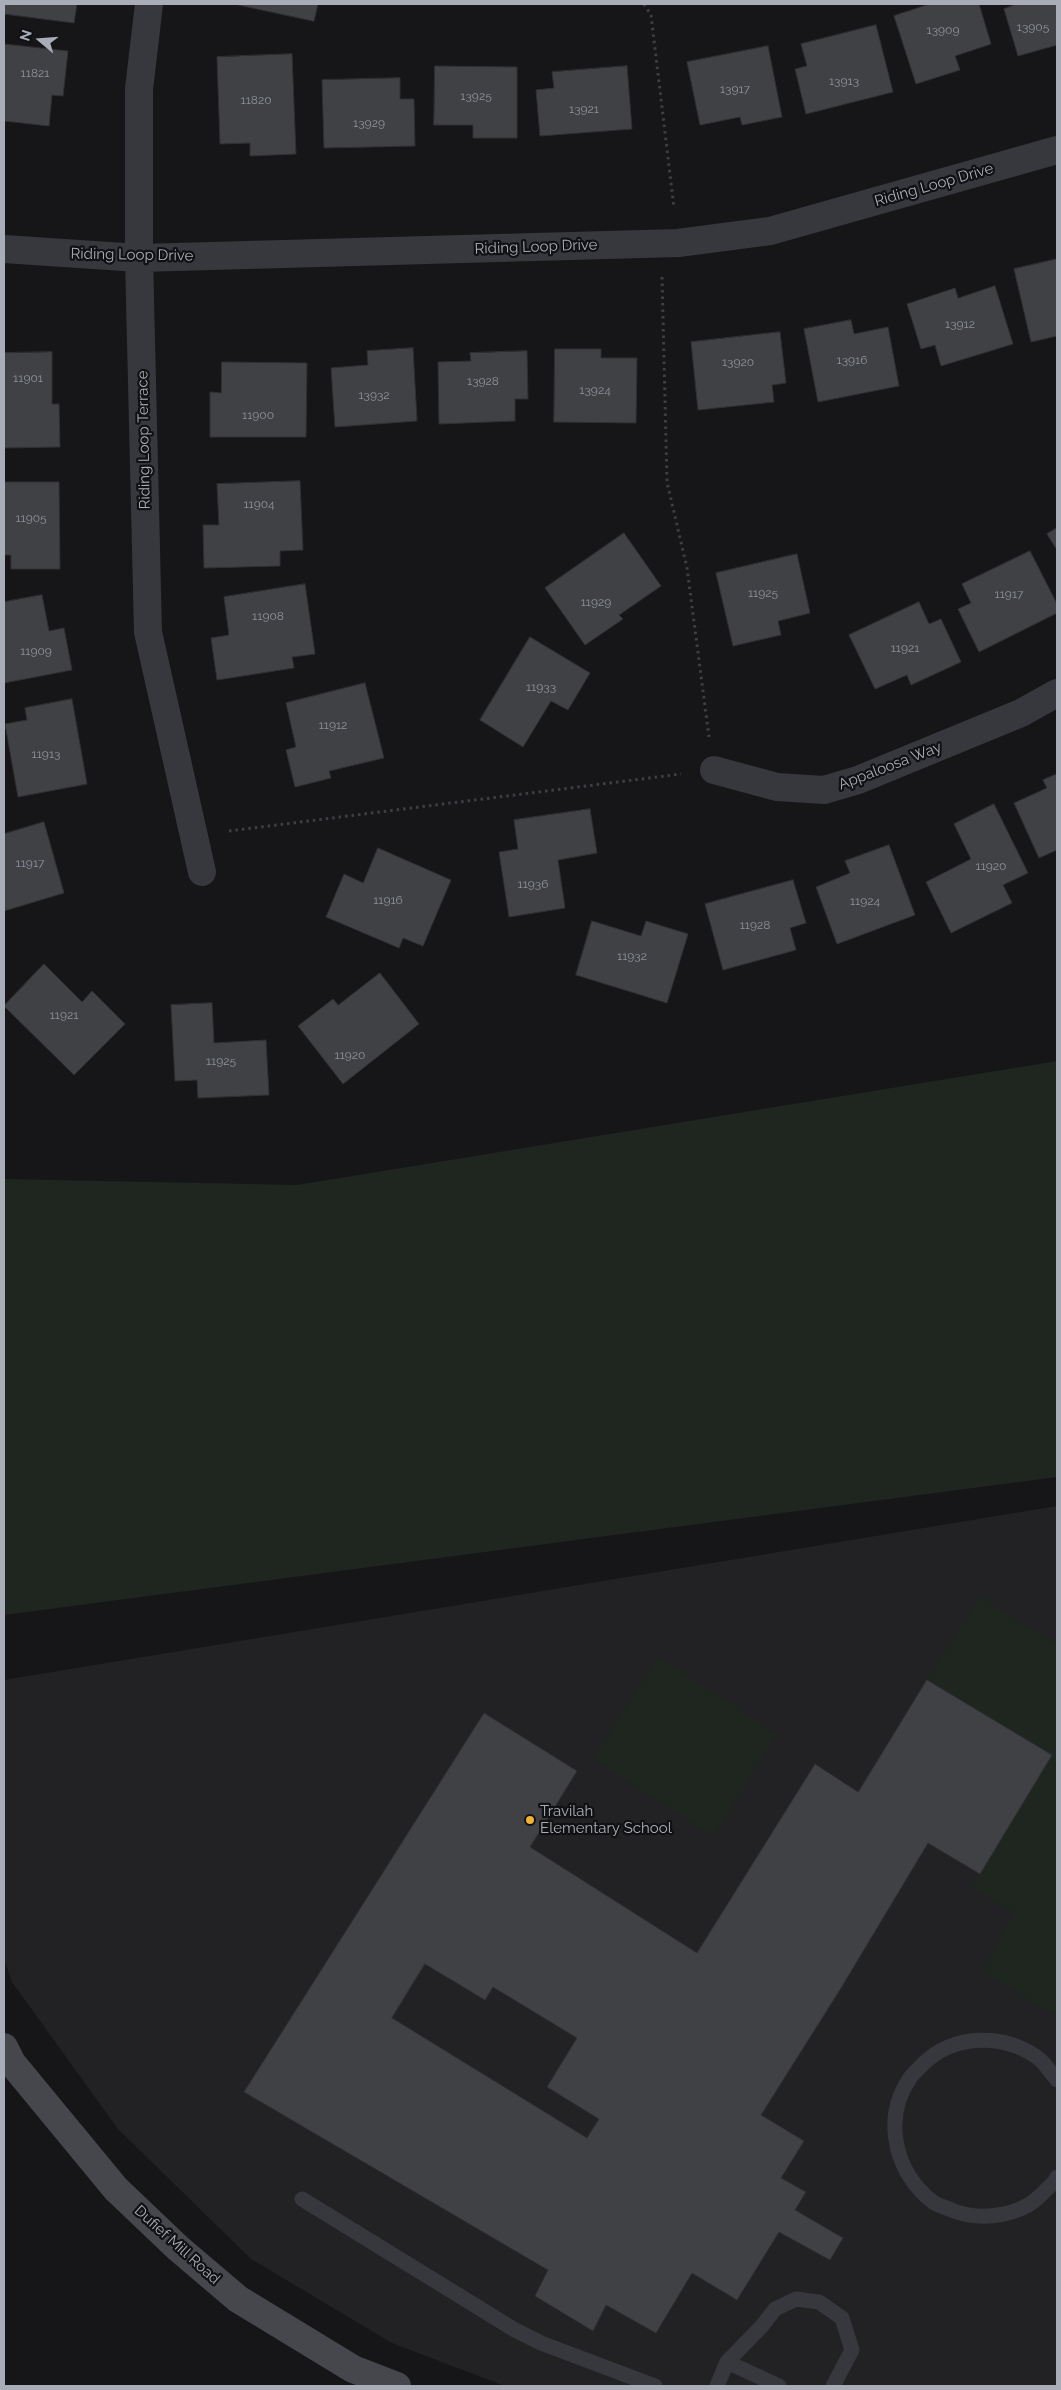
<!DOCTYPE html>
<html>
<head>
<meta charset="utf-8">
<style>
	body { margin:0 }
	#map { position:relative; width:1061px; height:2390px; overflow:hidden; background:#161618; font-family:Raleway,sans-serif }
	canvas { display:block }
	.frame { position:absolute; inset:0; border:5px solid #a8adb8; pointer-events:none }
	.north { position:absolute; left:15px; top:15px; width:50px; height:50px; -webkit-text-stroke:4px #111113; paint-order:stroke; rotate:288deg; font-size:14px; font-weight:700; line-height:20px; text-align:center; color:#a8adb8 }
	.north::after { content:''; display:block; margin:auto; width:18px; height:22px; background:#a8adb8; clip-path:polygon(50% 0,100% 100%,50% 72%,0 100%) }
</style>
</head>
<body>
<div id="map">
<canvas width="1061" height="2390"></canvas>
<div class="frame"></div>
<div class="north">N</div>
</div>
<script>
const ctx = document.querySelector('canvas').getContext('2d');
ctx.lineJoin = 'round';
function paint(path, color) { ctx.fillStyle = color; ctx.fill(path, 'evenodd'); }
function trace(path, color, width, dash) { ctx.strokeStyle = color; ctx.lineWidth = width; ctx.lineCap = dash ? 'butt' : 'round'; ctx.setLineDash(dash || []); ctx.stroke(path); }
function label(font, color, halo, rows, align = 'center') {
  ctx.font = font + ' Raleway,sans-serif'; ctx.lineWidth = 4.5; ctx.setLineDash([]); ctx.textBaseline = 'middle'; ctx.strokeStyle = halo; ctx.fillStyle = color; for (const [text, x, y, turn = 0] of rows) {
    ctx.save(); ctx.translate(x, y); ctx.rotate((+turn || 0) * Math.PI / 180); ctx.textAlign = isNaN(turn) ? turn : align; if (halo) ctx.strokeText(text, 0, 0); ctx.fillText(text, 0, 0); ctx.restore();
  }
}
const built = new Path2D(`
	M1057,1506v880h-552l-113,-43 -141,-84 -133,-130 -106,-147 -8,-23v-279z`);
const green = new Path2D(`
	M1057,1061v416l-1053,138v-436l293,6z
	M980,1596l77,49v371l-76,-45 34,-58 -44,-25 81,-133 -125,-75z
	M658,1657l120,77 -65,102 -120,-77z`);
const building = new Path2D(`
	M4,4h73l-3,19 -70,-9z
	M234,4h84l-4,17z
	M930,4h49l12,40 -36,12 5,14 -44,14 -22,-68z
	M1017,4h40v41l-39,11 -14,-47z
	M876,25l17,67 -87,22 -11,-45 12,-3 -6,-22z
	M4,44l64,7 -5,45 -11,-1 -3,31 -45,-5z
	M768,46l14,71 -40,8 -2,-8 -40,8 -13,-63z
	M292,54l4,100 -46,2v-13l-30,1 -3,-87z
	M435,66l82,1v71h-44v-13h-39z
	M627,66l5,63 -92,7 -4,-46 18,-2 -2,-16z
	M400,78v21h14l1,47 -91,2 -2,-68z
	M1057,259v77l-26,6 -17,-73z
	M995,286l18,58 -72,22 -6,-21 -14,4 -14,-45 48,-16 3,10z
	M851,320l3,14 34,-7 11,59 -81,16 -14,-73z
	M780,332l6,51 -14,2 2,17 -76,8 -7,-68z
	M413,348l4,73 -82,6 -4,-59 37,-3 -1,-14z
	M555,349h46v9h36l-1,65 -82,-1z
	M527,351l1,48h-13v22l-76,3 -1,-62 33,-1 -1,-8z
	M52,352v52h7l1,43 -56,1v-95z
	M222,362l85,1 -1,74h-96v-45l11,1z
	M300,481l3,69 -23,1v15l-76,2 -1,-43h16l-2,-41z
	M4,482h55l1,87h-49v-14h-7z
	M1057,528v22l-10,-16z
	M624,533l37,53 -42,29 4,4 -38,26 -40,-57z
	M1030,551l27,53v9l-78,39 -21,-43 13,-6 -9,-19z
	M797,554l13,59 -32,8 3,14 -48,11 -17,-73z
	M305,584l10,70 -23,3 2,11 -77,12 -6,-42 18,-3 -5,-38z
	M42,595l7,36 15,-3 8,42 -68,13v-81z
	M919,602l10,22 12,-5 20,43 -50,23 -4,-10 -32,14 -26,-54z
	M530,637l60,36 -22,37 -17,-9 -28,46 -43,-27z
	M365,683l19,75 -55,13 2,7 -36,9 -9,-37 10,-3 -10,-44z
	M72,699l15,85 -69,13 -13,-73 22,-4 -2,-12z
	M1057,774v76l-18,8 -25,-55 33,-15 -4,-8z
	M994,804l34,69 -25,12 9,18 -61,30 -25,-51 45,-23 -17,-35z
	M590,809l7,44 -39,7 7,48 -56,9 -10,-65 19,-3 -4,-29z
	M44,822l20,71 -60,18v-77z
	M889,845l26,70 -78,29 -21,-57 34,-14 -5,-12z
	M378,848l73,32 -28,66 -20,-8 -4,10 -73,-31 18,-43 19,9z
	M793,880l13,43 -16,5 6,22 -73,20 -18,-66z
	M592,921l49,15 5,-15 42,13 -21,69 -91,-28z
	M44,964l38,38 10,-11 33,33 -51,51 -70,-69z
	M380,973l39,51 -76,60 -45,-58 35,-27 5,6z
	M212,1003l2,40 52,-3 3,55 -71,3 -1,-18 -22,1 -4,-76z
	M927,1680l125,75 -72,119 -52,-31 -87,145 -80,127 43,26 -23,37 25,14 -11,18 48,28 -13,22 -51,-28 -42,68 -45,-27 -36,60 -50,-28 -13,26 -58,-35 13,-26 -304,-178 240,-379 93,58 -47,76 167,106 118,-189 43,28zM425,1964l60,36 8,-13 84,51 -30,49 52,32 -12,19 -195,-120z`);
const path = new Path2D(`
	M644,4l7,11 23,193
	M662,277l5,205 20,86 22,169
	M229,831l452,-57`);
const lane = new Path2D(`
	M1057,2080c-6,-7 -12,-17 -20,-23 -35,-24 -83,-23 -114,7 -4,5 -10,9 -13,14 -28,41 -15,95 23,124 6,4 15,6 21,9 24,9 54,6 76,-7 9,-6 18,-16 25,-23l2,-4
	M302,2199l213,131 26,13 114,43
	M727,2362l35,-36 13,-17 21,-10 23,3 23,16 10,32 -19,36
	M717,2386l10,-24 52,24`);
const street = new Path2D(`
	M149,4l-10,85v169l9,374 54,240
	M4,249l135,9 539,-15 92,-12 287,-81
	M714,770l63,17 47,3 34,-10 163,-67 36,-20`);
const secondary = new Path2D(`
	M4,2047l8,16 104,126 62,59 60,51 115,70 44,17`);
const markers = [
	[530,1820,5,"#f2b134"]
];
const numberNames = [
	["13905",1033,27],
	["13909",943,30],
	["11821",35,73],
	["13913",844,81],
	["13917",735,89],
	["13925",476,96],
	["11820",256,100],
	["13921",584,109],
	["13929",369,123],
	["13912",960,324],
	["13916",852,360],
	["13920",738,362],
	["11901",28,378],
	["13928",483,381],
	["13924",595,390],
	["13932",374,395],
	["11900",258,415],
	["11904",259,504],
	["11905",31,518],
	["11925",763,593],
	["11917",1009,594],
	["11929",596,602],
	["11908",268,616],
	["11921",905,648],
	["11909",36,651],
	["11933",541,687],
	["11912",333,725],
	["11913",46,754],
	["11917",30,863],
	["11920",991,866],
	["11936",533,884],
	["11916",388,900],
	["11924",865,901],
	["11928",755,925],
	["11932",632,956],
	["11921",64,1015],
	["11920",350,1055],
	["11925",221,1061]
];
const streetNames = [
	["Riding Loop Drive",934,185,-16],
	["Riding Loop Drive",536,247,-2],
	["Riding Loop Drive",132,255,1],
	["Riding Loop Terrace",144,440,-91],
	["Appaloosa Way",890,766,-21],
	["Dufief Mill Road",177,2245,42]
];
const poiNames = [
	["Travilah",540,1811],
	["Elementary School",540,1828]
];
paint(built, '#222225');
paint(green, '#1e261f');
paint(building, '#404145');
trace(building, '#303034', 1);
trace(path, '#3d3f44', 3, [2.5, 4]);
trace(lane, '#37383d', 15);
trace(street, '#37383d', 28);
trace(secondary, '#45474d', 28);
for (const [x, y, r, color] of markers) { const dot = new Path2D(); dot.arc(x, y, r, 0, 2 * Math.PI); ctx.fillStyle = color; ctx.fill(dot); trace(dot, '#111113', 2); }
label('12px', '#8e929b', null, numberNames);
label('15px', '#a8adb8', '#111113', streetNames);
label('15px', '#a8adb8', '#111113', poiNames, 'left');
</script>
</body>
</html>
